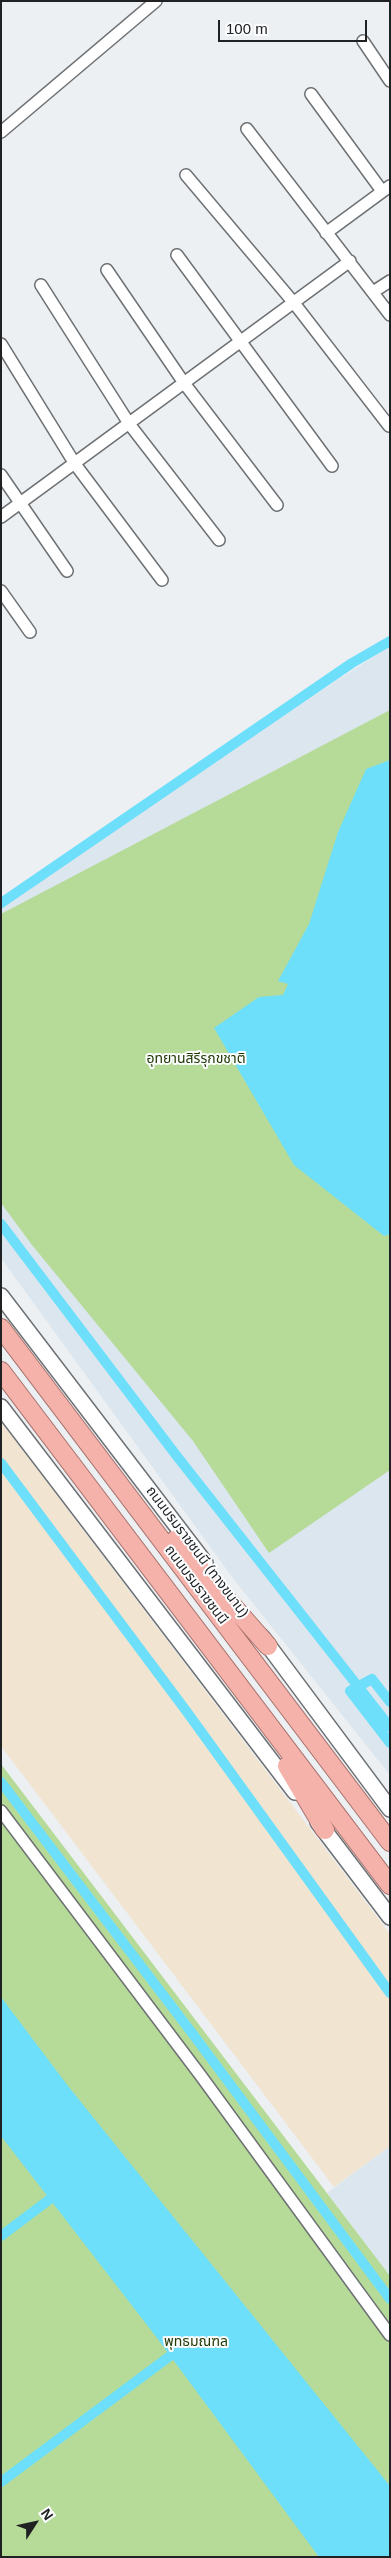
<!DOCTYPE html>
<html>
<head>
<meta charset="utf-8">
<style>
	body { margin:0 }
	#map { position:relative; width:391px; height:2558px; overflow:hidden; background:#ecf0f3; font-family:Arial,sans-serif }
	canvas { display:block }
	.frame { position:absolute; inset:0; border:2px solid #202122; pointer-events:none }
	.north { position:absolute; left:10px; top:2498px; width:50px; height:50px; -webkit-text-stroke:4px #fcfdfe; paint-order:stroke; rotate:55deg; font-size:14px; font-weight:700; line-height:20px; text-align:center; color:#202122 }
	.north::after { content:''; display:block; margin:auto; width:18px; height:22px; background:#202122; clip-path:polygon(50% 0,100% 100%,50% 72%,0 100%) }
	.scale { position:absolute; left:218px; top:20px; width:149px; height:22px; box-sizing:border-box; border:2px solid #202122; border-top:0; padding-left:6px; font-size:15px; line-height:18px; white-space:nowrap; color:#202122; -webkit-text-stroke:4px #fcfdfe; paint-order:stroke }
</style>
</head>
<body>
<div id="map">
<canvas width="391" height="2558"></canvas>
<div class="frame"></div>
<div class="north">N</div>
<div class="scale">100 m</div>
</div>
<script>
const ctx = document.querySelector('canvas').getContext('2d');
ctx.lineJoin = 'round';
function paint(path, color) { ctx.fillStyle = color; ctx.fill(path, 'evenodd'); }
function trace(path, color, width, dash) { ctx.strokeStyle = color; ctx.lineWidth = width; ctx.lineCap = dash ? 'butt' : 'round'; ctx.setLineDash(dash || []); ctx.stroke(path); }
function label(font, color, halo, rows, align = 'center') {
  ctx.font = font + ' Arial,"Noto Sans Thai",sans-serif'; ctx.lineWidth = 4; ctx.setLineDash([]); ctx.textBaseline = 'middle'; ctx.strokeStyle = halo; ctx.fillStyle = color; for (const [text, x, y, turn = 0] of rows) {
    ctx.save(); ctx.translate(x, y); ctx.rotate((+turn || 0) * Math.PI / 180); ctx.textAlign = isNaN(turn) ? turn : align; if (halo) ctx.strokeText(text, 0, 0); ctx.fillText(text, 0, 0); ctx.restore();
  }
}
const built = new Path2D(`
	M390,646v1129l-158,-198 -231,-319v-358z
	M390,2146v130l-63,-83z`);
const medical = new Path2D(`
	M1,1422l389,512v212l-56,41 -333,-441z`);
const green = new Path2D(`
	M390,710v760l-121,83 -76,-112 -161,-196 -31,-42v-289z
	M1,1764l389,512v281h-389z`);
const water = new Path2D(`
	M390,760v474l-6,2 -90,-71 -80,-137 45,-31 24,-2 5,-11 -10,-3 31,-57 29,-92 28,-63z
	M1,1997l67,89 322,400v71h-71l-162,-219 -156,-202z`);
const canal = new Path2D(`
	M1,903l351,-240 38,-22
	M1,1224l175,231 214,272
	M1,1463l186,249 203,281
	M390,1702l-18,-23 -22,12 40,52
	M1,1782l194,255 195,262
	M1,2236l49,-37
	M1,2482l169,-126`);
const minor = new Path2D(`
	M363,41l27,40
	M311,94l71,97
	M247,129l143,186
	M1,132l155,-131
	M186,175l108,128 95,123
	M326,233l64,-47
	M177,255l155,211
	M107,270l77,113 93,122
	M41,285l89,140 89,115
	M373,292l17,-11
	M1,344l74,120 87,116
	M1,475l66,96
	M1,517l349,-256
	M1,591l29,41
	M1,1811l200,265 189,259`);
const secondary = new Path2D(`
	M1,1296l204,267
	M1,1407l294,385
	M262,1637l128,172
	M318,1822l72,95`);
const trunk = new Path2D(`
	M1,1328l389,514
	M1,1371l389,514
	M175,1540l93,106
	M287,1766l38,64`);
const parkNames = [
	["อุทยานสิรีรุกขชาติ",196,1059],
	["พุทธมณฑล",196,2342]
];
const streetNames = [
	["ถนนบรมราชชนนี (ทางขนาน)",197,1552,53],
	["ถนนบรมราชชนนี",196,1585,53]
];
paint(built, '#dbe6ee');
paint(medical, '#f1e4d0');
paint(green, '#b6db98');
paint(water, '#6ddffa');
trace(canal, '#6ddffa', 10);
trace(minor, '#6e7174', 14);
trace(secondary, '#6e7174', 18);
trace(trunk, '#a8736d', 20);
trace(minor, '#fff', 11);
trace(secondary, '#fff', 15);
trace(trunk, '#f4b2aa', 18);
label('14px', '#213a03', '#fcfdfe', parkNames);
label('14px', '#202122', '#fcfdfe', streetNames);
</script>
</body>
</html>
